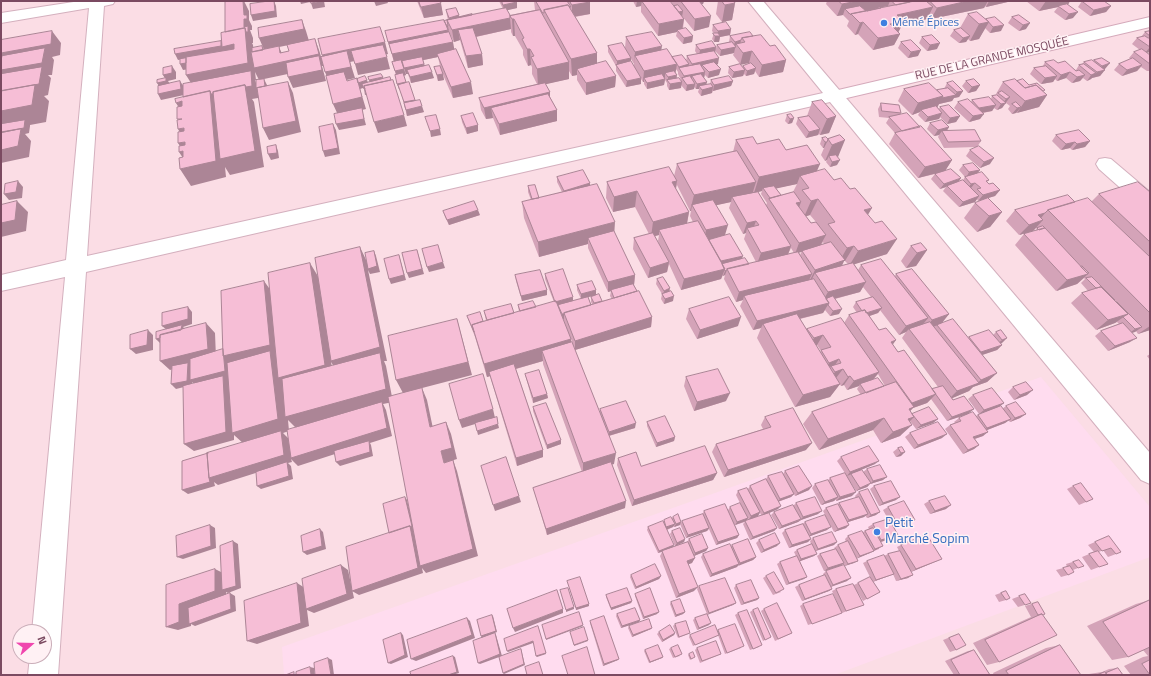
<!DOCTYPE html>
<html>
<head>
<meta charset="utf-8">
<style>
	body { margin:0 }
	#map { position:relative; width:1151px; height:676px; overflow:hidden; background:#fee9ee; font-family:"Titillium Web",sans-serif }
	canvas { display:block }
	.frame { position:absolute; inset:0; border:2px solid #7b4a61; pointer-events:none }
	.north { position:absolute; left:12px; top:624px; width:40px; height:40px; box-sizing:border-box; background:#fff1f4; border:1px solid #caaeb9; border-radius:50%; rotate:70deg; font-size:11px; font-weight:700; line-height:16px; text-align:center; color:#7b4a61 }
	.north::after { content:''; display:block; margin:auto; width:14px; height:18px; background:#f046ae; clip-path:polygon(50% 0,100% 100%,50% 72%,0 100%) }
</style>
</head>
<body>
<div id="map">
<canvas width="1151" height="676"></canvas>
<div class="frame"></div>
<div class="north">N</div>
</div>
<script>
const ctx = document.querySelector('canvas').getContext('2d');
ctx.lineJoin = 'round';
function paint(path, color) { ctx.fillStyle = color; ctx.fill(path, 'evenodd'); }
function trace(path, color, width, dash) { ctx.strokeStyle = color; ctx.lineWidth = width; ctx.lineCap = dash ? 'butt' : 'round'; ctx.setLineDash(dash || []); ctx.stroke(path); }
function label(font, color, halo, rows, align = 'center') {
  ctx.font = font + ' "Titillium Web",sans-serif'; ctx.lineWidth = 3; ctx.setLineDash([]); ctx.textBaseline = 'middle'; ctx.strokeStyle = halo; ctx.fillStyle = color; for (const [text, x, y, turn = 0] of rows) {
    ctx.save(); ctx.translate(x, y); ctx.rotate((+turn || 0) * Math.PI / 180); ctx.textAlign = isNaN(turn) ? turn : align; if (halo) ctx.strokeText(text, 0, 0); ctx.fillText(text, 0, 0); ctx.restore();
  }
}
const residential = new Path2D(`
	M1,1h1149v674h-1149zM20,632h24v24h-24z`);
const commercial = new Path2D(`
	M1041,377l109,130v50l-316,118h-550l-2,-28z`);
const street = new Path2D(`
	M80,1h35l-2,3 -9,2 -17,250 736,-163 -75,-92h15l387,452v31l-9,-4 -311,-378 -744,170 -28,403h-30l2,-19h14v-24h-12l33,-355 -64,14v-16l65,-15 23,-252 -88,15v-10z
	M1105,158l6,1 39,33v18l-7,-2 -44,-39 -3,-5 3,-5z`);
const secondary = new Path2D(`
	M1150,17v10l-316,74 -6,-1 -2,-4 2,-4 6,-1z`);
const wall = new Path2D(`
	M417,1h23l3,14 -19,3z
	M499,1h17l1,7 -10,2 3,5 25,-5 -1,-9h56v13l-15,3 22,36v11l19,12 -1,11 -29,8 -9,-15v-5l-5,1 -3,-5v8l-24,5 5,8v5l7,13v11l-57,14 -7,-17 -7,1 -5,-9 -2,-12 58,-14 -5,-10v-7l-1,-2 -3,1 -5,-11v-5l-8,-14h-2l-2,-4v-3l-35,8 6,17 1,11 -15,3 -8,-28 -6,2 -5,-10 5,18 19,44 -20,4 -12,-28 3,10 -6,1 -4,-14 6,-1 -2,-9 -15,3 2,6 9,12 -23,5 -3,-9h-2l-3,-10h-1l4,11 -2,1 2,7 9,18 9,11 -17,4 -7,-27h-1l-3,-8v-6l-4,-13h2l-9,-31 60,-9 3,-2 -1,-4 -1,-6 13,5v2l44,-8z
	M633,1h37l4,5 -2,-3v-2h32l-1,3h-2l8,23 -15,4 -12,-15 2,3 -1,10 10,7 -1,6 -9,2 -7,-8 1,-4 -19,4 -17,-24v-6l-5,1z
	M718,1h16l1,2 -3,17 -10,2 -6,-8z
	M827,1h82l1,1h2l-1,-1h101l-26,6 -1,-1 -1,2 -53,11 -3,-2 -1,2 -25,6 -4,7 2,2 -6,11 -21,5 -15,-16 -3,1 -8,-9 2,-5 -6,-6 -6,1 -11,-12zM888,6l1,1 -8,1 -1,-1z
	M1026,1h44l-3,4 6,13 -8,2 -11,-8 4,-5 -19,4z
	M1082,1l29,5 -5,6 -16,4 -12,-9z
	M968,14l18,5 15,12 -11,2 -5,-5 -6,11 -9,2 -2,-2 -2,3 -7,1 -9,-7 4,-6 6,-2z
	M1019,15l7,14 -7,2 -11,-8 4,-6z
	M713,25l18,4 -1,6 -10,2 -1,5h-5l-2,-3 2,-6 -2,-2z
	M1150,31v21l-3,1 3,2v16h-3l-6,-4 -4,4 -15,5 -8,-6 5,-6 12,-5 -2,-1 5,-6 6,-2 -8,-6 5,-6 4,-1 4,-5z
	M730,36h23l17,10 16,14 -3,12 -24,5 -4,-6 -1,3 -8,2 -2,-2 -1,2 -11,2 -4,-5 1,-6 11,-3 -7,-9 1,-2 -14,3 -5,-5 2,-6 12,-3zM749,63v1l-6,2 -1,1 -2,-3z
	M626,37l35,13 11,7 14,4 1,-5 10,-2 -2,-3 1,-6 20,2 -1,5 3,12 -1,1 2,10 -11,3 -3,-3 -1,3 3,4 -1,3 4,-1 1,-4 22,1 -2,5 -18,5v-1l-1,3 -11,3 -3,-4 1,-3h-3l-2,-2v2l-8,2 -5,-6v3l-12,2 -2,-4v-3l-2,-3 -1,5 -17,4 -3,-5v-2h-1l-2,-3v5l-15,3 -10,-16v-5l-8,-14v-6l17,2zM631,59l3,5v2l-3,-4zM676,69l2,3v2l3,6v1l-4,-3 -2,-5z
	M922,37l15,12 -10,2 -8,-8z
	M901,42l17,14 -10,2 -10,-10z
	M1102,58l3,11 -5,7 -8,2 -1,1 -4,2 -4,-3 -3,3 -8,2 -6,-5 -9,3 -2,-2 -2,3 -12,2 -11,-10 4,-6 9,-2 2,-4 13,1 18,7 3,-5 3,-1 2,-2 9,-1 1,-1z
	M966,81l14,4 -4,6 -8,2 -6,-7z
	M1017,81l12,4 15,7 3,3 -8,12 -27,7 -4,-5 2,-3 -4,-3 -4,5 -5,2 -3,-2 -2,3 -9,2 -3,6 -11,3 -15,-14 4,-6h13l1,-2 19,-1 1,-3 4,-1 1,-1h-1l7,-12z
	M947,83l16,8 -4,6 -5,1 -2,3 -13,3 -2,3 2,2 1,-2 20,9 -4,6 -9,2 -7,-7 -1,2 -14,3 -7,-7 2,-3 -8,3 -14,-14 6,-12 33,1 7,-1z
	M812,102l24,14 -7,17 -9,2 -1,-1 -1,1 -12,3 -10,-14 2,-6 9,-2z
	M881,103l20,10 -1,2 52,45 -7,11 13,11 5,-2 2,-3 -6,-7 4,-5 17,5 -4,4 13,6 -2,2 2,2 11,6 -5,6 -17,5 -1,-2 -2,3 -16,5 -16,-16 3,-4 -6,2 -9,-10 4,-5 -17,4 -29,-34 6,-11 -9,-10 3,-5 -10,-1 -1,-8z
	M787,115l7,3 -2,5 -4,1 -3,-3z
	M461,116l17,9v6l-11,3 -5,-12z
	M930,123l19,4 -2,4 34,10 -4,6 -33,1 -6,-11 1,-2 -5,1 -7,-7z
	M840,135l-2,22 -1,8 -7,2 -4,-5 1,-2 -2,1 -4,-6 3,-7h-1l-3,-4 2,-6 6,1z
	M1056,135l34,6 -5,6 -13,3 -2,-2 -9,2 -9,-9z
	M736,140l21,4 29,6 31,21 17,9 34,35 19,39 -33,10 4,6 3,-5 34,11 1,-2 53,40 -8,10 27,14 1,-1 24,-2 3,-3 5,-2 1,13 -2,1 2,1 -5,5 -15,5 15,18 -10,9 -14,5 -4,4 -17,7 16,16 -21,7 -16,-22 -4,4 -14,5 -3,3 2,3 26,5 -5,4 -17,6 -6,-8 -10,15 -19,7 -8,-13 -54,20 -16,-26 9,-12 49,-17 -4,-6 2,-3 -12,4 -3,-5 -3,1 -5,-8 4,6 -10,13 -35,10 -38,-69 4,-10 -8,2 -13,-24 3,-6 -7,2 -12,-23 1,-4 -2,1v-1l-2,4 -40,11 -12,-26 -2,8 -19,6 -15,-29 1,-11 15,-4 -14,-27 -22,5 -7,-14 1,-16 67,-6 3,-12 56,-12zM797,184l-4,8 -12,3 -5,-7zM677,185l13,26h1l-1,5 3,6 -6,2 2,-12 -13,-23zM762,191l-1,3 6,9 -1,2 -8,-13zM731,202l-2,6 14,26 3,-1 -2,6 12,23 -7,2 -41,-24 17,-5 -9,-30zM810,215l6,7 -5,1 -5,-7zM659,235l-1,6 2,5 -5,-10zM823,242l1,2 -3,1zM791,248l3,5 -6,1zM802,251l-2,4 -1,-3zM844,261h1l3,3 -6,2zM863,287l8,10 -15,5 -3,5 4,6 -8,2 -5,8 -37,6v1l-7,-11 23,-6 2,-3 5,6 9,-2 -4,-15 25,-7zM880,310l19,25 7,-3 -4,6 36,49 -6,2 -34,-37 -5,-7 -14,-15 -10,-14 9,-3zM816,345h1l4,6 -1,1zM878,374l7,12h-1l-11,-6z
	M970,150l20,14 -10,4 -14,-12z
	M557,177l33,8 45,90 -1,10 3,6 15,26 -1,10 -76,23 -9,-24 5,13v3l29,71v-4l35,19 -26,8 5,28h-2l13,44 -78,27 -12,-41 -2,-6 49,-16 -39,-108v-3l-27,8 27,81v7l-26,9 -27,-90 -3,1 -12,-40 -8,-21 16,5h3l-2,-10 30,2 5,-1 -1,-7 18,2 18,-5 -9,-23v-5l28,27 8,-2 -4,-9v-5l19,10 6,6 10,-2 -2,-3 1,-5 -3,1 -20,-44v-4l-49,13 -15,-39 -2,-16 9,-2 -3,-8v-6l11,12 23,-6 -5,-10zM594,296l-3,1v5l1,2 -1,1 -3,-8z
	M1150,192v138l-12,4 -2,-3 -4,2 -2,9 -22,9 -13,-15 6,-5 18,-7 -2,-2 -2,1 -19,7 -25,-27 11,-10 6,-2 -7,-8 4,-4 -1,-1 -7,6 -21,7 -41,-46 9,-11 10,-2 3,-3 -1,-1 -3,3 -14,4 -13,-14 9,-11 60,-8h16l8,-8z
	M975,203l27,9 -12,15 -13,5 -13,-14z
	M443,211l37,4 -31,10 -4,-8z
	M911,246l16,4 -11,16 -10,2 -5,-7z
	M515,275l32,15v5l-25,6 -6,-20z
	M657,279l13,12 3,10 -9,3 -3,-5 1,-5 -6,-10z
	M689,309l49,17 -41,13 -11,-20z
	M1150,354v6l-3,-4z
	M525,374l22,20 1,4 -15,5 -7,-25z
	M686,377l40,24 -32,10 -10,-25z
	M1013,387l14,8 -13,5 -6,-8z
	M973,395l31,8 -5,4 -20,7 -11,-15z
	M1006,406l20,8 -6,4 -10,4 -2,-2 -3,3 -18,7 -4,6 -8,3 4,6 -5,4 -11,5 -18,-25 5,-4 5,-2 -1,-1 5,-4 17,-2 2,-1 24,-6z
	M533,407l28,33v4l-14,5 -14,-38z
	M765,417l41,33 -82,27 -12,-25 4,-8 47,-15 -2,-4z
	M647,422l28,15 -1,4 -18,6 -9,-21z
	M910,433l32,5 -28,11 -9,-12z
	M902,447l-1,9 -5,1 -3,-5 5,-4z
	M841,457l34,7 -24,10 12,-2 4,-3 16,11 -13,4 -3,3 -11,4 -7,-11 3,16 -16,5v-2l-2,2 -13,4 -9,-17 3,-4 12,-3 3,-3 15,-5 -8,-12z
	M618,458l23,8 76,7 -4,7 -81,26 -15,-41z
	M785,471l24,19 -14,6 -1,-2 -3,3 -13,5v7l-11,5 10,14 -3,3 -24,9 -7,-16 2,-2 -10,3 4,10 -2,3 -21,7 -7,-16 -2,2 -21,7 -6,-14 2,-3 20,-6 2,-4 24,-1 2,-3 17,10 -11,-22 2,-4 10,-2 2,-3 16,-7 2,-3 15,-2zM760,513l2,3 -16,4 2,-2 1,2 9,-4z
	M874,486l22,14 -17,6 -9,-17z
	M1073,486l20,13 -14,6 -12,-16z
	M859,492l17,23 -9,3 -2,-3 -1,2 -16,5 -2,6 -12,4 -11,-21 3,-3 12,-4 1,-1 17,-5 -1,-2z
	M929,501l17,8 -16,5 -6,-10z
	M796,503l22,11 -17,6 -3,2 -19,7 -8,-14 3,-3 20,-7z
	M888,507l27,13 -5,3 -16,5 4,7 -5,3 -12,4 -2,7 -5,2 -4,2 -13,5 -3,5 -9,3 2,15 -16,6 1,2 -3,2 -27,10 -7,-14 4,-2 25,-9 -1,-2 3,-3 17,-5 -1,-2 -2,2 -16,5 -7,-15 3,-2 15,-5 -1,-1 4,-3 8,-3 -1,-3 3,-3 15,-4 6,-3 -1,-2 5,-3 15,-5 -5,-9z
	M673,517l8,5 -1,3 -6,2v-1l-1,1 -6,3 5,17 15,-5 2,-3 19,9 -2,3 -12,5 -2,7 -4,1 6,27 -18,7 -16,-42 2,-4 -4,1 -11,-23 1,-3 15,-5 1,-2 8,-2z
	M805,522l22,8 -17,6 -2,6 -19,6 -7,-15 3,-3 17,-6z
	M672,531l13,8 -1,3 -9,4 -5,-12z
	M1109,536l7,18 -8,3 -5,-7 -4,2v15l-8,3 -9,-13 12,-5 -6,-7z
	M813,538l21,7 -18,6 -2,5 -14,5 4,18 -18,6 -9,-21 3,-2 16,-6 -2,-4 3,-2 14,-6 -1,-3z
	M759,540l18,6 -16,7 -5,-10z
	M732,545l24,12 -3,3 -15,5 -1,2 -27,10 -9,-20 2,-3 28,-8z
	M901,545l36,16 -26,11 -3,6 -12,3 -3,-7 -20,8 7,10 -17,9 -6,-10 7,14 -22,8 -10,-22 4,-2 18,-4 16,-8 -7,-14 4,-2 17,-5 4,-2 11,-3 -2,-4z
	M1079,560l-1,8 -5,2 -5,5 -7,2 -5,-7 11,-3 -1,-3z
	M631,575l30,1 -2,3 -24,10 -5,-12z
	M766,576l15,16 -8,3 -10,-17z
	M567,581l22,25 -13,4 -8,-27z
	M736,585l23,13 -2,2 -16,5 -7,-17z
	M699,586l37,17 -3,2 -25,9 1,11 -12,5 -4,-10 2,-2 12,-4 -10,-25z
	M1006,591v9l-7,2 -4,-7z
	M635,594l22,20 -14,5 -8,-23z
	M1025,594l6,9 -13,4 -6,-8z
	M606,595l26,6 -1,2 -20,7 -5,-13z
	M1150,600v75h-19l-7,-9 19,-9 5,-1 -5,-6 -15,7 -16,3 -25,-34 49,-22z
	M671,602l14,10 -2,2 -8,3 -5,-13z
	M1038,602l5,13 -44,47 -12,3 -14,-22 58,-26 -6,-11z
	M803,604l35,11 -30,10 -8,-19z
	M764,609l28,24 -17,8 -14,-30z
	M753,610l18,27 -8,4 -13,-29z
	M738,613l21,34 -9,3 -15,-35z
	M617,614l23,6 -1,2 -18,6 -5,-12z
	M590,621l28,39 -15,6 -13,-43z
	M675,624l13,10 -10,4 -5,-12z
	M629,626l22,3 -19,8 -4,-9z
	M718,630l23,18 -16,6 -7,-19 -25,11 -4,-9 1,-2 27,-4z
	M659,632l16,1 -1,2 -12,7 -5,-8z
	M959,634l-3,16 -6,2 -7,-12 10,-4z
	M1060,645l21,30h-87l-1,-2 53,-25z
	M671,648l9,8 -7,2 -4,-9z
	M697,648l24,6 -21,9 -5,-13z
	M645,650l18,7 -1,1 -13,5 -5,-12z
	M974,650l16,25h-36l-9,-14 23,-10z
	M689,654l4,4 -3,2 -2,-5z
	M1118,668l5,7h-37l3,-1 13,-2 7,-3z`);
const shadedWall = new Path2D(`
	M243,1h1l5,10v9l3,6v4h-2l3,8v5h-1l1,2 1,11 8,-10 3,6 -6,-14 43,-18 4,11 3,10 -30,6 5,11 31,-19 4,11 5,16h-2l4,15 -33,7 -5,-11 33,-10 -57,12 3,6 1,7 -10,6 -6,1 2,3 10,65 -34,8 -5,-8 1,10 -35,9 -11,-17 9,-2 -10,-15 4,-1 27,-60 35,-6 7,-4 -56,10 -10,-16 56,-14 -59,9 -3,-6 9,-6 -11,2 -3,-6 46,-13 2,5 21,-19zM255,72l4,8 -3,3 -1,-3h1z
	M274,1l2,5 1,11 -24,4 -2,-6z
	M300,1h9l1,1 -9,2z
	M324,1l1,6 -12,2 -2,-6z
	M374,1h13l1,2 -12,3z
	M637,1h5l-1,5 -5,1z
	M693,1h11l-1,3 -10,2z
	M858,1h32l-2,5 -39,8 -4,-5 -2,6 -6,1 5,-12z
	M968,1h20l-4,7 -53,11 6,-11z
	M989,1h23l-26,6z
	M1046,1h24l-2,4 -29,6z
	M517,2v6l-13,3 -1,-6z
	M590,2v12l-18,3v-12z
	M441,3l2,12 -19,3 -3,-11z
	M735,3l-3,17 -10,2 3,-17z
	M1111,6l-5,6 -16,4 4,-6z
	M933,7l-6,12 -25,6 -4,8 -8,-9 8,-9z
	M683,11l-1,6 -6,-5z
	M1078,12l-5,6 -8,2 4,-6z
	M459,15l1,6 -10,3 -1,-6z
	M711,16l-2,11 -15,4 1,-12z
	M510,18l1,11 -50,11 -3,-10 2,10 -6,2 -2,-12z
	M512,19h2l1,17h-2z
	M684,19l-2,11h-5v2l-19,4 1,-12z
	M989,22l-10,17 -9,2 9,-17z
	M860,23h3l-5,11 -3,1z
	M1030,23l-4,6 -7,2 4,-6z
	M1004,25l-3,6 -11,2 3,-6z
	M447,26h1l1,6h-1z
	M731,29l-1,6 -10,2 -1,5h-5l1,-6h2l1,-5z
	M448,30l2,12 -61,2 3,10 -4,-12z
	M52,31l9,12 -1,12 -8,2 2,3 -2,15h-4l3,3 -3,17 -4,1 5,5 -3,21 -16,3v1l-1,7 -4,1 6,7 -2,16 -28,6v-110z
	M900,34l-6,11 -21,5 5,-12z
	M693,36l-1,6 -9,2 1,-6z
	M970,36l-4,6 -7,1 4,-5z
	M741,40l-1,6 -4,-2 -2,9 -14,3 1,-6 12,-3 2,-5z
	M385,42l3,12 -38,8 5,16 -25,6 -5,-12 1,-5 -4,-12z
	M453,42l2,11 -18,1 1,3 -43,9 -3,-12z
	M940,43l-3,6 -10,2 3,-6z
	M662,46l-2,12 -25,-2 -1,8 1,-12z
	M716,47l-1,6 -16,3 1,-6z
	M1150,47v5l-5,1z
	M527,49h3l1,16 -3,1z
	M921,50l-3,6 -10,2 3,-6z
	M752,51l-3,12 -9,2 3,-12z
	M597,53v17l-20,-1v6l-5,1 -1,-17z
	M482,54l1,11 -15,3 -2,-12z
	M387,57l3,12 -32,6 -3,-11z
	M631,58v6l-14,2v-5z
	M719,58l-1,6 -14,3 -2,-2v3l-11,2 1,-6z
	M786,60l-3,12 -24,5 3,-12z
	M569,62v17l-31,7 -1,-17z
	M1110,63l-5,6 -8,3 5,-6z
	M424,64l2,6h-19l1,4h-2l-2,-6z
	M677,64l-2,12 -10,-3v5h-21v4h-1l1,-11z
	M689,64l-1,6 -9,-2v-1z
	M1142,65l-5,6 -15,5 5,-6z
	M172,66l4,6v7l-8,2 2,3 -9,5 -4,-6 9,-3 -3,-5z
	M756,68l-2,6 -8,2 1,-5z
	M404,69l2,6 -9,2 -2,-6z
	M721,69l-2,6 -11,3 1,-6z
	M745,70l-2,6 -11,2 2,-6z
	M1105,70l-5,6 -8,2 -1,1 -4,2 4,-6 5,-2 1,-1z
	M432,72l2,6 -23,5 -1,-6z
	M705,72l-1,6 -12,-2v5h-9l1,-5z
	M1070,72l-4,6 -9,3 4,-6z
	M443,74l1,6 -6,1 -1,-6z
	M677,75l-1,6 -8,-1v-3z
	M1085,75l-5,6 -8,2 5,-6z
	M616,76l-1,11 -29,8v-12z
	M1057,76l-4,6 -12,2 4,-6z
	M383,77l1,6 -13,3 -2,-6z
	M641,78v6l-15,3 1,-6z
	M665,79l-1,6 -17,4v-6z
	M367,80l2,6 -9,3 6,20 -4,1 4,15 -27,5 -3,-6 2,-9 -5,-11 21,-20z
	M180,81l4,6v8l-23,5 -3,-6z
	M733,81l-2,5 -18,5 1,-6z
	M288,82l5,11 8,39 -32,8 -6,-12z
	M406,82l2,6 -9,1 -2,-5z
	M471,82l2,12 -20,4 -2,-11z
	M682,82l-1,6 -12,2 1,-6z
	M707,82l-2,5 -6,-1v3h-3l1,-5z
	M695,84l-1,5 -8,2 1,-6z
	M980,85l-4,6 -8,2 4,-6z
	M713,87l-1,6 -11,3 1,-6z
	M364,89h30l-29,6z
	M963,91l-4,6 -5,1 -2,3 -13,3 -2,4 -16,2 -1,2 -8,3 6,-12 25,-7 12,-1 2,-3z
	M550,92v11l-59,5 2,10 -7,1 -2,-11z
	M1047,95l-8,12 -22,6 8,-12z
	M1010,97l-8,11 -5,2 4,-6h1l4,-5z
	M415,100l1,6 -11,2 -1,-6z
	M182,101l4,18 -10,-16z
	M996,105l-4,6 -17,3 4,-6z
	M422,106l2,6 -17,4 -1,-6z
	M1021,107l-5,6 -4,1 5,-6z
	M557,110v11l-57,14 -1,-11z
	M942,113l-3,6 -14,3 3,-5z
	M984,114l-4,5 -11,3 4,-6z
	M404,115l3,11 -29,7 -4,-11z
	M836,116l-7,17 -9,2 7,-16z
	M960,116l-4,6 -9,2 3,-6z
	M794,118l-2,5 -4,1 2,-5z
	M333,124l3,6 4,24 -15,3 -2,-6z
	M478,125v6l-11,3 -1,-6z
	M949,127l-4,6 -3,-2 -3,4 -5,1 4,-6z
	M184,128l4,18 -10,-17z
	M440,129l1,6 -10,2 -1,-6z
	M820,129l-2,6 -12,3 3,-6z
	M845,140l-7,17 -9,-1 -2,4 -2,1 7,-16z
	M1090,141l-5,6 -13,3 5,-6z
	M185,142l4,18 -11,-17z
	M825,142h2l-3,6h-1z
	M1075,142l-5,6 -9,2 5,-6z
	M276,145l2,6 1,7 -8,2 -3,-6z
	M994,158l-4,6 -10,4 4,-6z
	M840,160l-3,5 -7,2 2,-5z
	M952,160l-7,11 -27,7 7,-11z
	M820,164l-7,16 -13,-4 -3,8 -32,7 -2,-3 -1,3 -8,2 5,-16z
	M980,170l-4,5 -10,3 3,-6z
	M961,178l-4,6 -10,2 -1,1 -6,2 4,-5z
	M18,181l5,6 -1,11 -13,2 -5,-6z
	M677,181l-3,16 -2,-15z
	M756,182l-5,16 -19,-1 -1,5 -36,8 -3,-5 -1,6h-1l4,-16z
	M590,183v6l-26,7v-5z
	M975,183l-4,5 -4,1 4,-5z
	M1000,190l-5,6 -17,5 5,-6z
	M637,191l-2,16 -22,5 1,-15z
	M979,196l-4,6 -16,5 4,-5z
	M818,199l-8,16 -6,2 7,-16z
	M17,201l11,11 -2,19 -25,6v-14z
	M801,202l-4,11 -1,-10z
	M872,208l-9,15 1,-13z
	M478,210l2,5 -31,10 -2,-5z
	M689,212l-3,16 -27,2v5l-8,2 2,-15z
	M1002,212l-12,15 -13,5 12,-16z
	M1045,213l-7,9 5,-2 -10,11 -14,4 10,-10 9,-10z
	M756,221l-4,11 -5,-4 -1,5 -3,1 4,-11z
	M615,222l-1,15 -26,1v6l-49,13 -1,-15z
	M728,225l-3,10 -21,6 2,-11z
	M826,235l-6,11 -25,8 4,-11z
	M897,239l-10,15 -38,12 9,-15z
	M791,246l-4,11 -30,7 4,-11z
	M854,246l-9,15h-1l-5,10 -24,2 -3,6 -2,1 5,-10 24,-8 8,-14z
	M360,247l7,15 7,-11 2,5 4,16 -10,2 -2,-4 19,91h-3l2,5 7,36 -10,2 3,6 6,26 -22,7 1,2 2,11 -33,10 -4,-4 33,-19 -71,23 -7,-7 1,3 -4,1 3,3 2,13 -32,10 -4,-3 30,-23 -69,22 -4,-3 1,4 -27,8 -6,-4 27,-12 35,-34 -10,-9v5l-40,11 -10,-7 16,-55 -8,-7v3l-16,4 -5,-5 17,-19 -18,5 -10,-9 46,-38 9,10 1,25 7,-2 41,-75 10,14 36,-32 9,15zM331,362l8,12 -5,4zM288,420l8,8 -8,10 -5,-5 6,-2z
	M417,250l7,24 -15,4 -2,-5z
	M927,250l-11,16 -10,2 11,-15z
	M399,255l7,25 -15,4 -2,-5z
	M743,256l-2,5 -21,6 1,-6z
	M443,262l2,6 -16,4 -2,-5z
	M669,262l-2,10 -19,6 2,-10z
	M725,269l-4,10 -40,11 3,-11z
	M727,270l-2,5 -2,1 2,-5z
	M1089,273l-3,2 2,-1 -11,10 -21,7 11,-11z
	M812,274l-5,10 -63,12 -1,4 -7,2 3,-10z
	M635,275l-1,10 -26,7v-10z
	M866,282l-6,10 -38,10 6,-10z
	M670,288l-1,5 -6,3 1,-5z
	M547,290v5l-25,6 -1,-5z
	M596,290v5l-15,4v-5z
	M674,296l-1,5 -9,3 1,-5z
	M573,297v5l-18,5v-5z
	M829,303l-6,10 -58,14 -2,-3 -2,4 -8,2 4,-9z
	M188,307l4,5v12l-9,3 3,3 -25,14 -5,-5 11,-9 -5,-4z
	M882,308l-4,5 -17,6 3,-5z
	M842,309l-3,5 -9,2 3,-5z
	M562,314h2v5h-2z
	M949,314l-8,10 -17,6 8,-10z
	M1128,314l-13,9 -19,7 12,-10z
	M652,317l-1,10 -76,23v-9z
	M741,317l-3,9 -41,13 3,-9z
	M928,318l-8,10 -11,1 -3,3 -7,3 7,-9z
	M457,319l15,56 -69,18 -7,-13z
	M1150,326v4l-12,4z
	M1142,327l-7,5 -7,2 7,-5z
	M148,330l5,5v15l-17,4 -6,-5z
	M823,335l-6,10 -9,3 6,-10z
	M1007,338l-5,5 -6,2 6,-5z
	M1137,338l-7,4 -22,9 7,-5z
	M571,339v14l-29,-2 1,10 -56,16 -3,-13z
	M896,340l-7,10 2,-8z
	M1002,345l-5,5 -21,7 5,-5z
	M839,359l-6,9 -2,-2 -2,4 -6,2 6,-9z
	M843,369l-7,9 -7,3 6,-9z
	M879,372l-7,9 -12,3 -1,2 -12,4 7,-9z
	M997,373l-10,9 -14,5 -4,4 -21,9 9,-9 19,-7 5,-4z
	M850,376l-6,9 -3,1 7,-9z
	M840,384l-10,13 -35,10 8,-12z
	M422,388l5,12 8,38 -5,-11z
	M1033,390l-6,5 -13,5 6,-5z
	M730,393l-4,8 -32,10 3,-9z
	M547,394l1,4 -15,5v-5z
	M936,394l-9,9 -14,5 -11,11 10,-16z
	M1004,403l-5,4 -20,7 5,-4z
	M493,409l2,9 -33,10 -3,-8z
	M974,409l-6,5 -21,7 5,-4z
	M1026,414l-6,4 -10,4 5,-4z
	M914,417l-11,11 9,-3 -12,11 -19,7 12,-11 15,-13z
	M884,418l-11,12 -54,20 9,-11z
	M938,419l-5,4 -17,6 5,-4z
	M1011,419l-6,4 -23,9 5,-4z
	M446,422l5,12 6,25 -13,4 -3,-12z
	M636,423l-1,5 -27,8 1,-4z
	M498,424l1,4 -21,7 -1,-4z
	M988,432l-5,4 -15,5 5,-4z
	M947,434l-5,4 -28,11 4,-4z
	M675,437l-1,4 -18,6 1,-4z
	M561,440v4l-14,5v-4z
	M812,443l-6,7 -82,27 4,-7z
	M979,445l-5,4 -11,5 5,-4z
	M543,450v7l-26,9 -1,-8z
	M905,452l-4,4 -5,1 5,-4z
	M616,453l-2,11 -31,10v-11z
	M453,460l4,11 21,85 -52,17 -4,-5 1,5 -64,22 -7,-4 39,-54 14,-40 2,3 7,29 -1,1 1,2z
	M879,461l-4,3 -28,12 3,-4z
	M717,473l-4,7 -81,26 2,-6z
	M887,477l-4,3 -13,4 -3,3 -11,4 4,-3 10,-4 3,-3z
	M812,486l-3,4 -14,6 3,-3z
	M856,492l-4,4 -16,5 4,-4z
	M794,494l-3,3 -14,5 3,-3z
	M519,496l2,6 -26,9 -2,-6z
	M838,497l-4,4 -13,4 4,-3z
	M900,497l-4,3 -17,6 4,-3z
	M626,501l-1,7 -78,27 -1,-6z
	M951,505l-5,4 -16,5 5,-3z
	M781,506l-3,3 -16,7 2,-3z
	M822,511l-4,3 -17,6 -3,2 -19,7 3,-3 18,-6 3,-3z
	M760,512l-2,4 -9,4 2,-4z
	M880,512l-4,3 -9,3 4,-3z
	M868,514l-4,3 -19,6 4,-3z
	M748,518l-2,3 -11,4 2,-3z
	M915,520l-5,3 -16,5 4,-3z
	M681,522l-1,3 -6,2 2,-3z
	M675,524l-2,3 -8,3 1,-3z
	M210,525l5,3 1,20 -33,11 -6,-2z
	M849,525l-3,3 -12,4 4,-3z
	M831,527l-4,3 -19,7 3,-3z
	M709,528l-2,3 -21,7 2,-3z
	M777,528l-3,3 -24,9 3,-3z
	M320,529l3,3 3,17 -19,6 -4,-3z
	M739,535l-2,3 -21,7 2,-3z
	M898,535l-5,3 -16,5 4,-3z
	M685,539l-1,3 -9,4 2,-3z
	M811,539l-3,3 -19,6 3,-3z
	M233,541l5,3 3,44 -13,5 -2,-1v4l4,-3 5,3 1,15 -41,15 -4,-2v2l-13,4 -12,-3 13,-23 36,-35 10,5z
	M837,542l-3,3 -19,6 3,-2z
	M780,543l-3,3 -16,7 3,-3z
	M674,545l-2,3 -14,5 1,-2z
	M883,546l-13,7 -14,6 4,-3 11,-4 4,-3z
	M708,548l-2,3 -12,5 1,-3z
	M817,554l-3,2 -16,6 3,-3z
	M756,557l-3,3 -15,6 2,-3z
	M695,558l-3,5 -8,3 3,-5z
	M942,559l-5,2 -26,11 5,-3z
	M858,561l-4,2 -10,3 4,-2z
	M844,563l-4,3 -16,5 4,-3z
	M739,564l-2,3 -27,10 2,-3z
	M341,565l7,5 6,28 -40,15 -7,-3 2,16 -52,18 -10,-3 50,-58 8,5z
	M894,574l-5,2 -17,6 4,-2z
	M913,575l-5,3 -12,3 5,-2z
	M661,576l-2,3 -24,10 1,-2z
	M807,577l-3,2 -18,6 3,-2z
	M851,578l-4,3 -17,6 3,-2z
	M698,587l-4,4 -18,7 3,-4z
	M832,589l-3,2 -27,10 3,-2z
	M759,598l-2,2 -16,5 3,-2z
	M632,601l-1,2 -20,7v-2z
	M736,603l-3,2 -26,10 2,-2z
	M589,604v2l-13,4v-2z
	M574,607v2l-8,3v-2z
	M563,609v4l-48,19 -2,-4z
	M659,612l-2,2 -14,5 1,-2z
	M685,612l-2,2 -8,3 1,-2z
	M492,615l1,1 4,16 -15,6 -1,-2z
	M467,618l3,3 5,17 -59,23 -5,-2z
	M640,620l-1,2 -18,6 1,-2z
	M711,623l-2,2 -12,5 2,-2z
	M583,625v1l-37,14v-1z
	M538,626l8,28 -9,3 -1,-1z
	M652,628l-1,1 -19,8 1,-2z
	M401,633l2,2 5,22 -17,7 -3,-1z
	M495,633l1,2 6,21 -22,8 -2,-1z
	M675,633l-1,2 -12,7 1,-2z
	M588,640v1l-14,5v-1z
	M533,641v2l-25,9 -1,-1z
	M521,649l4,16 -21,9 -1,-1z
	M453,656l2,1 4,16 -7,2h-4z
	M663,657l-1,1 -13,5 1,-1z
	M328,658l4,2 2,15h-3z
	M619,659l-1,1 -15,6 1,-2z
	M310,667l4,1 1,7h-4z`);
const building = new Path2D(`
	M233,1h10l1,14h3v4h-3v8l4,-1v6h-2l-1,-4 -20,4v-30z
	M269,1h5l1,10 -24,4 -1,-11z
	M310,1h13l-12,2z
	M419,1h21l1,2 -20,4z
	M502,1h14l1,1 -14,3z
	M536,1h31l4,6h-1l-2,-2 -24,5v3h-1z
	M570,1h20v1l-18,3z
	M642,1h28l14,18 -25,5z
	M681,1h18l12,15 -16,3z
	M722,1h12l1,2 -10,2z
	M839,1h19l-16,3z
	M892,1h17l1,1 -14,3z
	M915,1h11l7,6 -36,8 6,6 -13,3 10,10 -22,4 -15,-16 -3,1 -9,-9z
	M930,1h38l-31,7z
	M1082,1h22l7,5 -17,4z
	M1067,4l11,8 -9,2 -11,-8z
	M568,5l29,48 -26,6 -27,-49z
	M678,5l5,6 -4,1 -5,-6z
	M860,6l6,5 -15,3v1l-6,-6z
	M880,7l1,1 -14,3z
	M456,8l3,7 -10,3 -3,-8z
	M506,8l4,7v3l-58,12 -5,-10z
	M540,10l29,52 -32,7 -6,-12 3,-1 -4,-7h-3l-5,-10 2,-1 -10,-19h-2l-2,-3z
	M977,12l12,10 -10,2 -11,-10z
	M472,14v1l-25,5 1,6h-1l-3,-5z
	M1019,15l11,8 -7,2 -11,-8z
	M995,17l9,8 -11,2 -7,-8z
	M302,20l2,9 -45,9 -1,-10z
	M444,20l4,10 -60,12 -3,-11z
	M726,22l5,7 -13,2 -5,-6z
	M380,27l5,15 -63,13 -4,-16z
	M245,28l3,35 -62,12v-18l48,-8v-5l-12,3 -1,-14z
	M473,28l9,26 -16,2 -8,-26z
	M686,28l7,8 -9,2 -7,-8z
	M961,28l9,8 -7,2 -9,-8z
	M52,31l-1,13 -50,9v-13z
	M1150,31v5l-5,-4z
	M449,32l4,10 -61,12 -3,-10z
	M652,32l10,14 -27,6 -9,-15z
	M750,32l3,4 -11,2 -1,2 -6,2 -5,-6z
	M713,33h5l2,3h-5z
	M761,35l9,11 5,-1 11,15 -24,5 -10,-14 -9,2 -7,-9 9,-2 -3,-4z
	M932,35l8,8 -10,2 -8,-8z
	M1145,36l3,2h2v2l-1,-1 1,1v7l-13,-9z
	M315,39l4,15 -65,14 -3,-16 28,-6 1,7 9,-2 -2,-6z
	M911,40l10,10 -10,2 -10,-10z
	M221,41v5l-46,8 -1,-5z
	M712,41l4,6 -16,3 -4,-5z
	M732,42l4,5 -15,3 -4,-5z
	M622,43l9,15 -14,3 -9,-15z
	M383,45l4,12 -32,7 -4,-13z
	M262,46l1,4 -11,2v-4z
	M45,48l-3,15 -41,7v-10l1,-4z
	M456,49l15,33 -20,5 -14,-33z
	M667,49l10,15 -33,7 -9,-15z
	M1142,49l8,6v9l-16,-12z
	M347,51l4,16 -26,5 -4,-15z
	M714,51l5,7 -27,6 -5,-8z
	M682,55l7,9 -10,3 -7,-10z
	M319,56l3,14 -34,7 -2,-14z
	M422,57l2,7 -20,4 -2,-7z
	M186,58v5l-6,1v-5z
	M1102,58l8,5 -8,3 -8,-6z
	M1133,58l9,7 -15,5 -8,-6z
	M401,60l3,9 -9,2 -3,-9z
	M1054,60l4,3 7,-2 11,10 3,-1 6,5 -8,2 -7,-5 -9,3 -16,-13z
	M1092,60l13,10 -8,2 -13,-10z
	M606,61l10,15 -30,7 -9,-14z
	M631,61l10,17 -14,3 -11,-16z
	M714,62l7,7 -12,3 -7,-7z
	M751,63l5,5 -9,3 -4,-5z
	M700,64l5,8 -21,4 -5,-8z
	M740,64l5,6 -11,2 -5,-5z
	M1084,64l12,9 -5,2 -12,-10z
	M429,65l3,7 -22,5 -3,-7z
	M172,66v7l-9,2v-7z
	M440,66l3,8 -6,1 -3,-8z
	M1046,66l11,10 -12,2 -11,-10z
	M42,67l-3,17 -38,7v-17z
	M251,71l1,15 -6,1 -1,-2 -32,7v2h-2l-1,-3 -27,6v-13z
	M674,71l3,4 -9,2 -3,-4z
	M344,72l3,9 10,-3 5,19 -29,7 -7,-28z
	M403,73l3,9 -9,2 -2,-9z
	M381,74l2,3 -14,3 -1,-3z
	M662,74l3,5 -18,4 -3,-5z
	M701,74l6,8 -10,2 -5,-8z
	M365,76l2,4 -9,3 -1,-4z
	M690,76l5,8 -8,1 -5,-7z
	M729,76l4,5 -19,4 -3,-5z
	M390,77l1,3 -27,6 1,3h-1l-2,-5z
	M166,78v3l-9,2v-3z
	M679,78l3,4 -12,2 -3,-4z
	M264,79l1,7 -9,2v-8z
	M974,79l6,6 -8,2 -6,-6z
	M1015,79l10,9 11,-3 11,10 -22,6 -22,-19z
	M1023,79l6,6 8,-2 8,7 -2,1 -7,-6 -11,3 -8,-7z
	M393,80l11,35 -30,7 -10,-36z
	M180,81l1,8 -23,5v-8z
	M953,81l10,10 -6,1 -10,-9z
	M288,82l8,39 -33,7 -6,-40z
	M409,82l6,18 -11,2 -6,-17z
	M545,83l5,9 -66,16 -5,-10z
	M929,83l14,13 -25,7 -14,-14z
	M711,84l2,3 -11,3 -3,-4z
	M35,85l-3,20 -31,6v-20z
	M245,85l10,66 -35,8 -7,-67z
	M948,88l8,7 -14,3 1,-2 -6,-6z
	M210,91l6,70 -36,8 -1,-11 4,-1v-6l-4,1v-6l6,-1v-3l-7,1v-11l6,-1v-3l-6,1 -1,-9 5,-1h-5v-12l5,-1v-5l-6,2 -1,-4z
	M1002,91l8,6 -4,2 -8,-6z
	M548,94l9,16 -58,14 -8,-16z
	M997,95l9,8 -5,1 -9,-8z
	M989,97l7,8 -17,3 -7,-8z
	M968,99l16,15 -11,2 -15,-14z
	M420,100l2,6 -16,4 -2,-7z
	M822,100l14,16 -9,3 -15,-17z
	M1016,102l5,5 -4,1 -5,-4z
	M881,103l18,2 2,8 -19,-2z
	M949,105l11,11 -10,2 -10,-11z
	M936,106l6,7 -14,4 -7,-7z
	M362,108l2,11 -28,5 -2,-10z
	M473,113l5,12 -12,3 -5,-12z
	M907,113l13,14 -18,4 -13,-14z
	M791,114l3,4 -4,1 -3,-4z
	M436,115l4,14 -10,2 -5,-14z
	M809,116l11,13 -11,3 -11,-14z
	M25,120l-1,8 -23,4v-8z
	M942,120l7,7 -11,3 -8,-7z
	M333,124l5,24 -15,3 -4,-24z
	M921,126l31,34 -27,7 -30,-34z
	M21,129l-3,17 -17,4v-17z
	M975,130l6,11 -33,1 -6,-11z
	M1079,130l11,11 -13,3 -2,-2 -9,2 -10,-9z
	M840,135l5,5 -13,5 -4,-6z
	M753,137l4,7 22,-5 7,11 21,-5 13,19 -61,13 -23,-37z
	M826,137l2,2 -1,3h-2l-3,-4z
	M276,145l1,8 -9,1 -1,-7z
	M979,146l15,12 -10,4 -14,-12z
	M737,151l19,31 -62,13 -17,-31z
	M836,155l4,5 -8,2 -3,-6z
	M973,163l7,7 -11,2 -6,-7z
	M669,167l8,14 -5,1 17,30 -36,10 -16,-31 -23,6 -7,-15z
	M825,169l9,11 7,-2 9,11 5,-1 17,20 -8,2 11,13 7,-2 15,18 -39,12 -4,-5 -7,2 -19,-24 7,-2 -17,-23 -7,2 -9,-11 7,-2 -9,-12z
	M951,169l10,9 -17,6 -9,-10z
	M583,170l7,13 -26,8 -7,-14z
	M982,172l7,8 -3,1 3,3 4,-1 7,7 -17,5 -6,-6 4,-1 -6,-5 -4,1 -6,-7z
	M963,180l16,16 -16,6 -16,-16z
	M18,181l-2,11 -12,2 1,-10z
	M1138,182l12,10v50l-51,-48z
	M597,184l18,38 -77,20 -16,-40z
	M535,185l4,13 -7,1 -4,-13z
	M774,186l7,9 -11,3 -7,-10z
	M758,192l33,54 -30,7 -14,-25 12,-3 -3,-4 -9,2 -15,-26z
	M794,192l7,10 -5,1 15,20 5,-1 10,13 -27,8 -30,-44z
	M1068,195l7,7 -27,8 -3,3 -7,2 5,5 -14,5 -14,-15z
	M988,198l14,14 -13,4 -14,-13z
	M1088,198l62,59v56l-102,-103z
	M713,200l15,25 -22,5 -14,-25z
	M17,201l-2,19 -14,3v-18z
	M474,201l4,9 -31,10 -4,-9z
	M698,221l27,48 -41,10 -25,-49z
	M1043,226l2,2 -6,2 -2,-2z
	M1045,228l43,46 -21,6 -43,-46z
	M614,231l21,44 -27,7 -20,-44z
	M653,233l16,29 -19,6 -16,-30z
	M730,234l13,22 -22,5 -12,-21z
	M831,242l14,18 -30,10 -13,-19z
	M921,243l6,7 -10,3 -6,-7z
	M438,245l5,17 -16,5 -5,-18z
	M360,247l20,100 -49,14 -16,-103z
	M417,250l5,19 -15,4 -5,-20z
	M374,251l3,15 -9,3 -3,-16z
	M798,252l14,22 -73,18 -12,-23z
	M399,255l5,20 -15,4 -5,-20z
	M745,258l4,6 -22,5v1l-2,1 -3,-7z
	M881,259l47,59 -22,8 -45,-61z
	M310,263l15,102 -47,13 -10,-105z
	M853,263l13,19 -38,10 -13,-19z
	M1082,266l7,7h-2l-6,-6z
	M563,269l10,28 -18,5 -10,-28z
	M912,269l37,45 -17,6 -36,-46z
	M540,270l7,20 -26,6 -6,-21z
	M663,277l7,11 -6,3 -7,-12z
	M1092,277l23,23 -14,-13 -5,1 -10,-10z
	M814,279l15,24 -72,18 -13,-25z
	M264,281l6,64 -47,11 -2,-65z
	M592,281l4,9 -15,4 -4,-9z
	M633,284l4,7 -23,7 -3,-8z
	M1101,287l27,27 -20,6 -26,-27z
	M639,291l13,26 -77,24 -11,-28z
	M671,291l3,5 -9,3 -3,-5z
	M599,294l3,7 -8,2 -3,-6z
	M833,296l9,13 -9,2 -5,-6 1,-2 -3,-4z
	M588,297l3,8 -27,8v1h-2l-4,-9z
	M729,297l12,20 -41,13 -11,-21z
	M873,297l9,11 -16,5 -1,-3 -3,1 -6,-9z
	M533,301l3,6 -16,4 -2,-6z
	M556,301l15,38 -87,25 -12,-39z
	M1117,302l25,25 -7,2 -12,-12 5,-3z
	M511,304l3,9 -27,7 -3,-9z
	M188,307v12l-26,7v-13z
	M865,310l14,20 7,-2 10,12 -5,2 7,10 6,-2 32,44 -24,9 -63,-88z
	M480,312l3,9 -11,4 2,7 -7,-16z
	M797,314l43,70 -37,11 -40,-71z
	M841,318l38,54 -25,9 -4,-5 -2,1 -5,-8 -8,3 -4,-6 10,-3 -2,-4 -10,4 -8,-13 10,-3 -8,-12 -9,3 -7,-9z
	M457,319l11,43 -72,18 -8,-44z
	M953,319l44,54 -16,7 -44,-55z
	M930,322l49,61 -22,8 -48,-62z
	M206,323l2,26 -48,12v-26z
	M1123,323l14,15 -22,8 -14,-15z
	M182,325l-1,5 -21,5v3l-4,1v-7z
	M148,330l-1,15 -17,4v-14z
	M989,330l13,15 -21,7 -12,-15z
	M1001,330l6,8 -5,2 -6,-8z
	M572,342l44,111 -33,10 -41,-112z
	M223,349l2,22 -35,9v-21z
	M270,351l8,68 -46,14 -5,-70z
	M380,353l6,36 -101,28 -3,-38z
	M188,363l-1,18 -16,3 1,-18z
	M514,364l29,86 -27,8 -27,-86z
	M718,369l12,24 -33,9 -11,-25z
	M539,370l8,24 -14,4 -8,-24z
	M483,374l10,35 -34,11 -10,-36z
	M223,376l3,56 -42,12 -1,-58z
	M878,378l6,8 -18,7 -6,-9z
	M896,382l18,25 -5,2 5,8 -6,2 4,6 -19,7 -9,-14 -56,21 -16,-27z
	M1026,382l7,8 -13,5 -7,-8z
	M943,386l10,14 11,-4 10,13 -22,8 -20,-28z
	M422,388l8,39 16,-5 6,26 -11,3 3,12 9,-3 20,89 -53,17 -32,-169z
	M992,388l12,15 -20,7 -11,-15z
	M626,401l10,22 -27,9 -9,-23z
	M382,402l5,26 -96,30 -4,-28z
	M1016,402l10,12 -11,4 -9,-12z
	M546,403l15,37 -14,5 -14,-38z
	M1001,406l10,13 -24,9 -9,-13z
	M929,407l9,12 -17,6 -9,-11z
	M793,408l19,35 -84,27 -12,-26 55,-17 -6,-10z
	M973,412l15,20 -15,5 6,8 -11,5 -18,-25 11,-4 -2,-3z
	M665,416l10,21 -18,6 -10,-21z
	M497,417l1,7 -21,7 -2,-8z
	M938,422l9,12 -29,11 -8,-12z
	M281,431l3,24 -75,23 -2,-25z
	M369,441l1,11 -34,10 -2,-11z
	M705,446l12,27 -83,27 -16,-42 18,-6 5,14z
	M869,446l10,15 -29,11 -9,-15z
	M902,447l3,5 -4,1 -3,-5z
	M207,453l2,25 1,4 -28,8v-29l26,-8z
	M506,457l13,39 -26,9 -12,-39z
	M287,462l2,14 -32,10 -1,-14z
	M611,462l15,39 -80,28 -13,-41z
	M880,465l7,12 -14,4 -6,-12z
	M799,466l13,20 -14,7 -13,-22z
	M862,470l9,13 -11,5 -9,-14z
	M782,472l12,22 -14,5 -12,-23z
	M845,473l11,19 -16,5 -10,-19z
	M766,479l15,27 -17,7 -14,-27z
	M828,480l10,17 -13,5 -10,-18z
	M891,481l9,16 -17,6 -9,-17z
	M1081,483l12,16 -7,3 -13,-16z
	M747,488l13,24 -9,4 -13,-25z
	M868,489l12,23 -9,3 -12,-23z
	M945,496l6,9 -16,6 -6,-10z
	M405,497l7,29 -2,1v-1l-21,7 -6,-29z
	M815,497l7,14 -19,6 -7,-14z
	M859,497l9,17 -19,6 -10,-17z
	M904,501l11,19 -17,5 -10,-18z
	M740,503l8,15 -11,4 -7,-15z
	M725,504l14,31 -21,7 -14,-31z
	M838,504l11,21 -11,4 -12,-21z
	M793,505l8,14 -19,7 -8,-14z
	M769,513l8,15 -24,9 -8,-16z
	M678,514l3,8 -5,2 -3,-7z
	M703,514l6,14 -21,7 -6,-14z
	M825,515l6,12 -20,7 -6,-12z
	M671,517l4,7 -9,3 -2,-7z
	M889,519l9,16 -17,5 -8,-16z
	M663,521l11,24 -15,6 -11,-24z
	M803,524l8,15 -19,6 -7,-15z
	M210,525l1,21 -34,11 -1,-21z
	M410,526l8,42 -66,23 -6,-44z
	M680,528l5,11 -8,4 -5,-12z
	M873,528l10,18 -8,3 -10,-18z
	M320,529l2,17 -19,6 -2,-16z
	M862,531l12,20 -14,5 -12,-20z
	M832,532l5,10 -19,7 -5,-11z
	M775,533l5,10 -16,7 -5,-10z
	M702,534l6,14 -13,5 -6,-14z
	M927,535l15,24 -26,10 -15,-24z
	M1109,536l12,16 -5,2 -5,-6 -9,3 -7,-9z
	M748,539l8,18 -16,6 -8,-18z
	M233,541l3,45 -14,4 -2,-44z
	M848,541l10,20 -10,3 -10,-19z
	M688,542l7,16 -8,3 11,26 -19,7 -17,-43z
	M730,544l9,20 -27,10 -9,-20z
	M812,544l5,10 -16,5 -4,-9z
	M836,549l8,14 -16,5 -8,-14z
	M900,551l13,24 -12,4 -13,-25z
	M1098,551l10,13 -9,3 -10,-13z
	M884,555l10,19 -18,6 -9,-19z
	M797,556l10,21 -18,6 -9,-21z
	M1079,560l5,6 -6,2 -5,-6z
	M655,564l6,12 -25,11 -5,-12z
	M341,565l6,29 -41,15 -4,-30z
	M844,565l7,13 -18,7 -7,-14z
	M1070,566l4,6 -6,3 -5,-7z
	M215,569v22l-36,13v18l-13,5v-42z
	M774,572l10,17 -8,4 -10,-17z
	M825,575l7,14 -27,10 -6,-14z
	M580,577l9,27 -13,4 -9,-27z
	M870,577l10,15 -13,7 -9,-16z
	M725,578l11,25 -27,10 -10,-27z
	M751,580l8,18 -15,5 -8,-18z
	M297,583l4,40 -54,18 -3,-40z
	M853,584l11,21 -18,6 -10,-22z
	M568,588l6,19 -8,3 -6,-20z
	M627,588l5,13 -21,7 -5,-13z
	M650,588l9,24 -15,5 -9,-23z
	M557,590l6,19 -50,19 -6,-19z
	M1006,591l4,7 -4,2 -5,-7z
	M230,593l1,16 -42,15 -1,-16z
	M833,594l9,19 -30,11 -9,-20z
	M1025,594l6,9 -6,2 -6,-9z
	M680,599l5,13 -9,3 -5,-13z
	M1150,600v47l-22,10 -25,-35z
	M1038,602l7,12 -2,1 -1,-1 -4,1 -6,-11z
	M777,603l15,30 -14,6 -14,-30z
	M635,608l5,12 -18,6 -5,-12z
	M758,608l13,29 -6,3 -12,-30z
	M747,610l15,35 -9,4 -15,-36z
	M579,612l4,13 -37,14 -4,-14z
	M707,614l4,9 -12,5 -4,-10z
	M1042,614l15,21 -58,27 -14,-22z
	M492,615l4,16 -15,5 -4,-16z
	M604,616l15,43 -15,5 -14,-43z
	M467,618l5,17 -61,24 -4,-19z
	M649,619l3,9 -19,7 -4,-9z
	M686,621l4,12 -11,4 -4,-13z
	M735,624l9,22 -17,7 -9,-23z
	M670,625l5,8 -12,7 -4,-8z
	M715,625l4,10 -24,10 -5,-10z
	M538,626l8,27 -10,3 -3,-15 -26,10 -3,-12z
	M584,627l4,13 -14,5 -4,-13z
	M401,633l4,22 -17,8 -5,-23z
	M495,633l5,21 -22,9 -5,-22z
	M959,634l7,11 -10,5 -7,-12z
	M716,641l5,13 -19,7 -5,-13z
	M658,645l5,12 -13,5 -5,-12z
	M678,645l4,9 -7,3 -4,-9z
	M1060,645l21,30h-72l-3,-4z
	M587,647l8,28h-27l-6,-19z
	M521,649l3,15 -21,9 -4,-16z
	M974,650l16,25h-30l-9,-15z
	M693,652l2,5 -4,2 -2,-5z
	M453,656l4,16 -9,3h-37l-1,-3z
	M328,658l3,17h-16l-1,-12z
	M1150,660v15l-8,-11z
	M539,662l4,13h-16l-2,-8z
	M310,667l1,8h-15v-3z
	M1118,668l5,7h-16l-1,-2z
	M294,672v3h-8z
	M1105,672l2,3h-10z`);
const markers = [
	[884,23,4,"#3f7fe0"],
	[877,532,4,"#3f7fe0"]
];
const farShopnames = [
	["Mémé Épices",892,23]
];
const farStreetnames = [
	["RUE DE LA GRANDE MOSQUÉE",992,59,-13]
];
const shopNames = [
	["Petit",885,524],
	["Marché Sopim",885,540]
];
paint(residential, '#fbdde5');
paint(commercial, '#ffdcef');
trace(street, '#d4b0be', 2);
trace(secondary, '#d5aabb', 2);
paint(street, '#fff');
paint(secondary, '#fff');
paint(wall, '#d4a3b8');
paint(shadedWall, '#ac8596');
paint(building, '#f6bed6');
trace(building, '#ac8596', 1);
for (const [x, y, r, color] of markers) { const dot = new Path2D(); dot.arc(x, y, r, 0, 2 * Math.PI); ctx.fillStyle = color; ctx.fill(dot); trace(dot, '#fff1f4', 1.5); }
label('12px', '#366cbe', '#fff1f4', farShopnames, 'left');
label('12px', '#7b4a61', '#fff1f4', farStreetnames);
label('14px', '#366cbe', '#fff1f4', shopNames, 'left');
</script>
</body>
</html>
